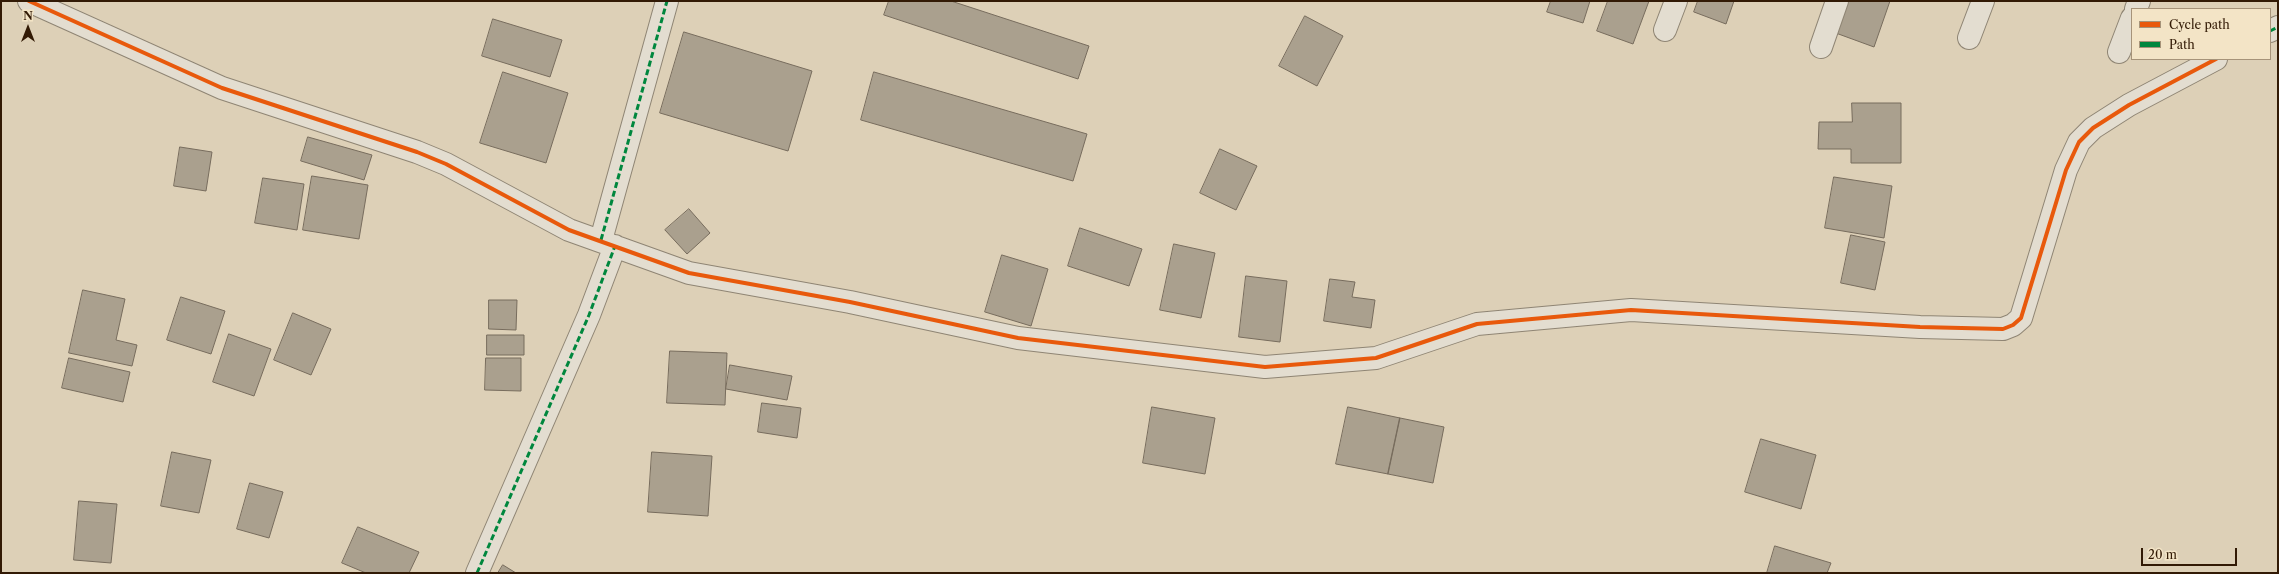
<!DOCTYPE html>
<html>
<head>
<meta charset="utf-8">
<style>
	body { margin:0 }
	#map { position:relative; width:2279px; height:574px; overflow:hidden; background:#ddd0b7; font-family:"Libre Caslon Text",serif }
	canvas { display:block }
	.frame { position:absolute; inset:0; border:2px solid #321a05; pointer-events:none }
	.legend { position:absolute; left:2131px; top:8px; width:140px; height:52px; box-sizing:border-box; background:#f3e4c6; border:1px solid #a69379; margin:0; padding:5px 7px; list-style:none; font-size:12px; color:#321a05 }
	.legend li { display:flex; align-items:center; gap:8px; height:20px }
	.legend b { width:20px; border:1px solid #a69379 }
	.north { position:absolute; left:8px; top:8px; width:40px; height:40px; -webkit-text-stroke:3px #f3e4c6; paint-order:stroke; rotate:0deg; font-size:11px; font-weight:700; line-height:16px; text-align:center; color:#321a05 }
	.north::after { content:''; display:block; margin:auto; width:14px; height:18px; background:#321a05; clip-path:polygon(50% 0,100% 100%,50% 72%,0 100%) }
	.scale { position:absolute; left:2141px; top:548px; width:96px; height:18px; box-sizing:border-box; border:2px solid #321a05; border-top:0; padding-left:5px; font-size:12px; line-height:14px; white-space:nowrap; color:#321a05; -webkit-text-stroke:3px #f3e4c6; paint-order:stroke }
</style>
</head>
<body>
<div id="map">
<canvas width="2279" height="574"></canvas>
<div class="frame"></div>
<ul class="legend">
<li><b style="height:5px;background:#e8590c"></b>Cycle path</li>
<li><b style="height:5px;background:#00873e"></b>Path</li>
</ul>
<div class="north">N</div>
<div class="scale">20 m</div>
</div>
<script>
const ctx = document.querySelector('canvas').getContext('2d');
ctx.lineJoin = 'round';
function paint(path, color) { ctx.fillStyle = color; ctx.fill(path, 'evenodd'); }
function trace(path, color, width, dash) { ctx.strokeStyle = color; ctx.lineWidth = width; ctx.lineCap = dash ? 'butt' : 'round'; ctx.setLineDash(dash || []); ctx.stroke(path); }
const building = new Path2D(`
	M889,1h62l138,45 -11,33 -194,-64z
	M1551,1h39l-7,22 -36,-11z
	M1608,1h41l-16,43 -36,-13z
	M1698,1h36l-8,23 -32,-12z
	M1844,1h46l-16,46 -41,-15z
	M1305,16l38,20 -26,50 -38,-20z
	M493,19l69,21 -12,37 -68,-21z
	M684,32l128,39 -24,80 -128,-38z
	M503,72l65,21 -22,70 -66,-20z
	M874,72l213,62 -14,47 -212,-61z
	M1852,103h49v60h-50v-14h-33l1,-27h33z
	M308,137l64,18 -8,25 -63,-19z
	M180,147l32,5 -6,39 -32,-5z
	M1220,149l37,17 -21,44 -36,-17z
	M312,176l56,9 -9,54 -56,-9z
	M1834,177l58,9 -8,52 -59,-10z
	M263,178l41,6 -7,46 -42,-7z
	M689,209l21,24 -23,21 -22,-24z
	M1080,228l62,21 -13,37 -61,-20z
	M1851,235l34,7 -10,48 -34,-7z
	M1174,244l41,9 -14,65 -41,-8z
	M1002,255l46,14 -17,57 -46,-14z
	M1246,276l41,5 -7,61 -41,-5z
	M1330,279l25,3 -3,15 23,3 -4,28 -47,-7z
	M83,290l42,9 -9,41 21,5 -5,21 -63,-13z
	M181,297l44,14 -14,43 -44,-14z
	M489,300h28l-1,30 -27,-1z
	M293,313l38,16 -20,46 -37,-15z
	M229,334l42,15 -17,47 -41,-14z
	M487,335h37v20h-37z
	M670,351l57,2 -2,52 -58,-2z
	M69,358l61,14 -7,30 -61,-14z
	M486,358h35v33l-36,-1z
	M730,365l62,11 -5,24 -61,-11z
	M762,403l39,5 -4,30 -39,-6z
	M1152,407l63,11 -10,56 -62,-11z
	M1348,407l52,11 -12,56 -52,-10z
	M1400,418l44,9 -11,56 -45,-9z
	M1761,439l55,16 -15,54 -56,-17z
	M172,452l39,8 -12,53 -38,-7z
	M652,452l60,4 -4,60 -60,-4z
	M250,483l33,9 -14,46 -32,-9z
	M79,501l38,3 -6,59 -37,-3z
	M358,527l61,25 -10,21h-43l-24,-10z
	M1775,546l56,17 -4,10h-60z
	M503,565l13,8h-18z`);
const street = new Path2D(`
	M29,1l193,87 195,64 29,12 123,66 120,43 161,29 168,36 247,29 111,-9 101,-34 154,-14 289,17 83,2 10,-4 8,-7 45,-148 13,-28 14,-14 36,-23 87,-46
	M2136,9l3,-8
	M1665,30l11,-29
	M2270,31l8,-4
	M1969,38l14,-37
	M1821,47l16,-46
	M2119,52l13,-34
	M601,240l66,-239
	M477,573l112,-258 26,-69`);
const quiet = new Path2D(`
	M2270,31l8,-4
	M601,240l66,-239
	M477,573l112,-258 26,-69`);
const cycleway = new Path2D(`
	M29,1l193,87 195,64 29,12 123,66 120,43 161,29 168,36 247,29 111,-9 101,-34 154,-14 289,17 83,2 10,-4 8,-7 45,-148 13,-28 14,-14 36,-23 87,-46`);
paint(building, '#aaa08e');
trace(building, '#776c5d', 1);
trace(street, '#8f8574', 24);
trace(street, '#e3ddd0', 22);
trace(quiet, '#00873e', 3, [6, 3]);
trace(cycleway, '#e8590c', 4);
</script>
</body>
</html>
